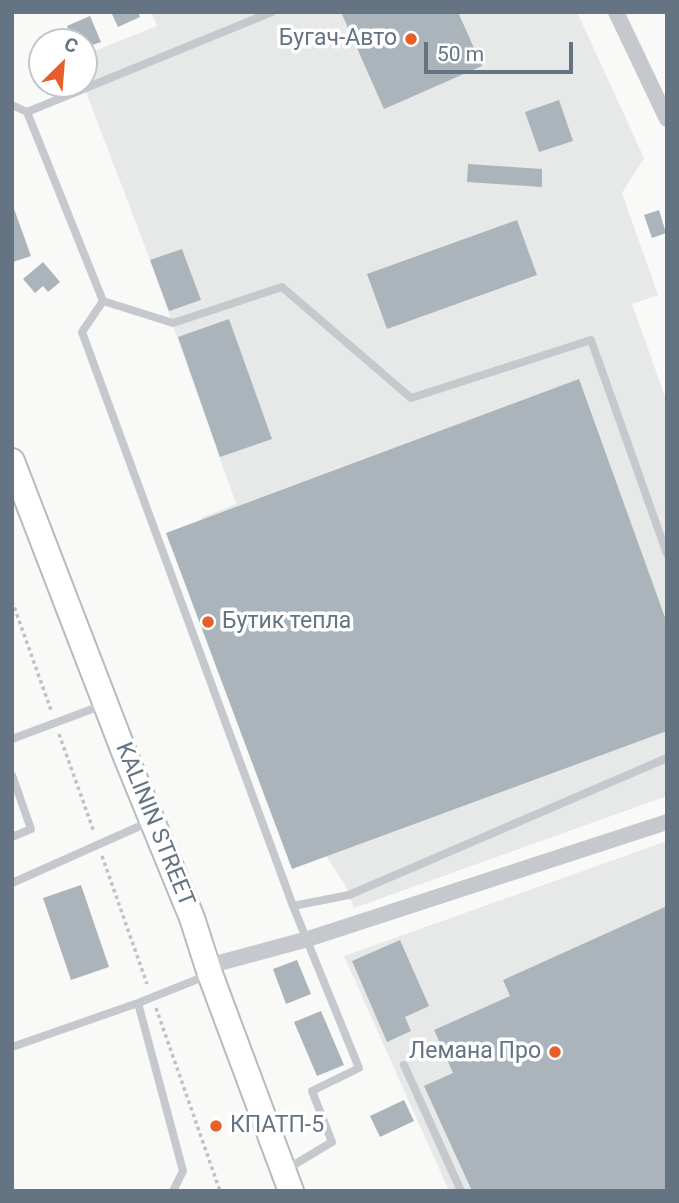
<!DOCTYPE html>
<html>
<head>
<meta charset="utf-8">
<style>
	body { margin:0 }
	#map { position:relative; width:679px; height:1203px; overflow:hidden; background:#f9faf7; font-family:Roboto,sans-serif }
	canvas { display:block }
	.frame { position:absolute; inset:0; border:14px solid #647483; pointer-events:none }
	.north { position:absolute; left:28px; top:28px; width:70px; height:70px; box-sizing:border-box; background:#fff; border:2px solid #c1c7cd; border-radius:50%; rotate:25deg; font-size:19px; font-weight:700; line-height:28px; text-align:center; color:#647483 }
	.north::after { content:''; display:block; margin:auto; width:24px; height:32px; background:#e85e29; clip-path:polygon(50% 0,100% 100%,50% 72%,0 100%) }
	.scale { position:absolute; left:424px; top:42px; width:149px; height:32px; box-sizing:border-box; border:4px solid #647483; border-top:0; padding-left:9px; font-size:21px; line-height:24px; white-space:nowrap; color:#647483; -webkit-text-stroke:5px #fff; paint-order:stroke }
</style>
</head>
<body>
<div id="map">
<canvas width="679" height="1203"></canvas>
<div class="frame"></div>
<div class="north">С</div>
<div class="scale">50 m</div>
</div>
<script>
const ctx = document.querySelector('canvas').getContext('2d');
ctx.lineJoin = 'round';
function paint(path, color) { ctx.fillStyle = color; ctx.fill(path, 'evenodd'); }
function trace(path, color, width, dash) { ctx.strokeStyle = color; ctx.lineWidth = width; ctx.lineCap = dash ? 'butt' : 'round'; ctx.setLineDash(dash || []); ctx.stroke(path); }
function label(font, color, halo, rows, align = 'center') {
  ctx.font = font + ' Roboto,sans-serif'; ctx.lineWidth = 7; ctx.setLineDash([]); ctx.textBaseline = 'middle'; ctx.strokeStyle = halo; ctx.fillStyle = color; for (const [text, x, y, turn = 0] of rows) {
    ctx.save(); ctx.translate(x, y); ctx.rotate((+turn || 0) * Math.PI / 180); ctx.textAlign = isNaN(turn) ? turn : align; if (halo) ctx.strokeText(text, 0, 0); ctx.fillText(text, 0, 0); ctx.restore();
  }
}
const built = new Path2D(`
	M151,12h426l67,146 -22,35 36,102 -26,9 35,98v394l-313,112 -9,-23 -19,-29 -125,-338 35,-14 -86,-244 -67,-176 1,-29 73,-29z
	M667,841v350h-218l-105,-235z`);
const building = new Path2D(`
	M111,12h27l2,5 -22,10z
	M341,12h117l24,54 -98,43z
	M90,16l11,26 -17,6v-6h-10l-7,-16z
	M559,100l14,41 -34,11 -14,-40z
	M468,164l74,5v18l-75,-5z
	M13,206l18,50 -18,6 -1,-2z
	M659,210l7,23 -14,5 -8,-23z
	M517,220l20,55 -150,54 -20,-55z
	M182,249l19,51 -32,11 -19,-51z
	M43,262l17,20 -12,10 -5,-6 -8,7 -12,-14z
	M229,319l43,120 -52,18 -42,-120z
	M579,379l88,244v108l-375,138 -126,-336z
	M81,885l28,82 -38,13 -28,-82z
	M667,906v285h-195l-48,-105 29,-13 -19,-43 76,-34 -7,-16z
	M400,940l29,66 -24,11 6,14 -24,11 -35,-81z
	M297,960l14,34 -25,10 -13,-35z
	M321,1011l23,54 -27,11 -23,-54z
	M404,1100l10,21 -34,16 -10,-21z`);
const path = new Path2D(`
	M12,601l39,109
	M59,734l35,98
	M102,856l45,128
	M156,1008l64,183`);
const service = new Path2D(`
	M12,105l15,7 245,-100
	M27,112l76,189 -21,31 211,574 66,162 -47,23 20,51 -45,27
	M103,301l70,22 109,-36 129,111 180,-58 76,214
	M12,739l91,-34
	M12,775l19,54 -19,8
	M12,883l137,-61
	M293,906l56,-11 318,-137
	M138,1003l45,168 -10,20
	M12,1047l126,-44 70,-28
	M404,1065l57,126`);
const minor = new Path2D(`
	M616,12l51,107
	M208,966l100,-27 359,-117`);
const primary = new Path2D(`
	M12,461l114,296 66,161 18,56 81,217`);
const markers = [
	[411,39,7,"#e85e29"],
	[208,622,7,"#e85e29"],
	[555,1052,7,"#e85e29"],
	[216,1126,7,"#e85e29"]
];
const poiNames = [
	["Бугач-Авто",397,39],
	["Бутик тепла",222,622,"left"],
	["Лемана Про",541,1052],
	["КПАТП-5",230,1126,"left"]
];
const streetNames = [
	["KALININ STREET",154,825,68]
];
paint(built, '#e7e9e8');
paint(building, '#abb4ba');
trace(primary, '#b6bbbf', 28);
trace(path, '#bfc1c4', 3.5, [3.5, 3.5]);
trace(service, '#c5c9cd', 8);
trace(minor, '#c5c9cd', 16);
trace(primary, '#fff', 24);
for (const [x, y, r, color] of markers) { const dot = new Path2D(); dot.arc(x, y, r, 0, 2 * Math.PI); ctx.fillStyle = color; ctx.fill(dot); trace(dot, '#fff', 2.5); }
label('23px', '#647483', '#fff', poiNames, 'right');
label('23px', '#647483', '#fff', streetNames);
</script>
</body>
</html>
